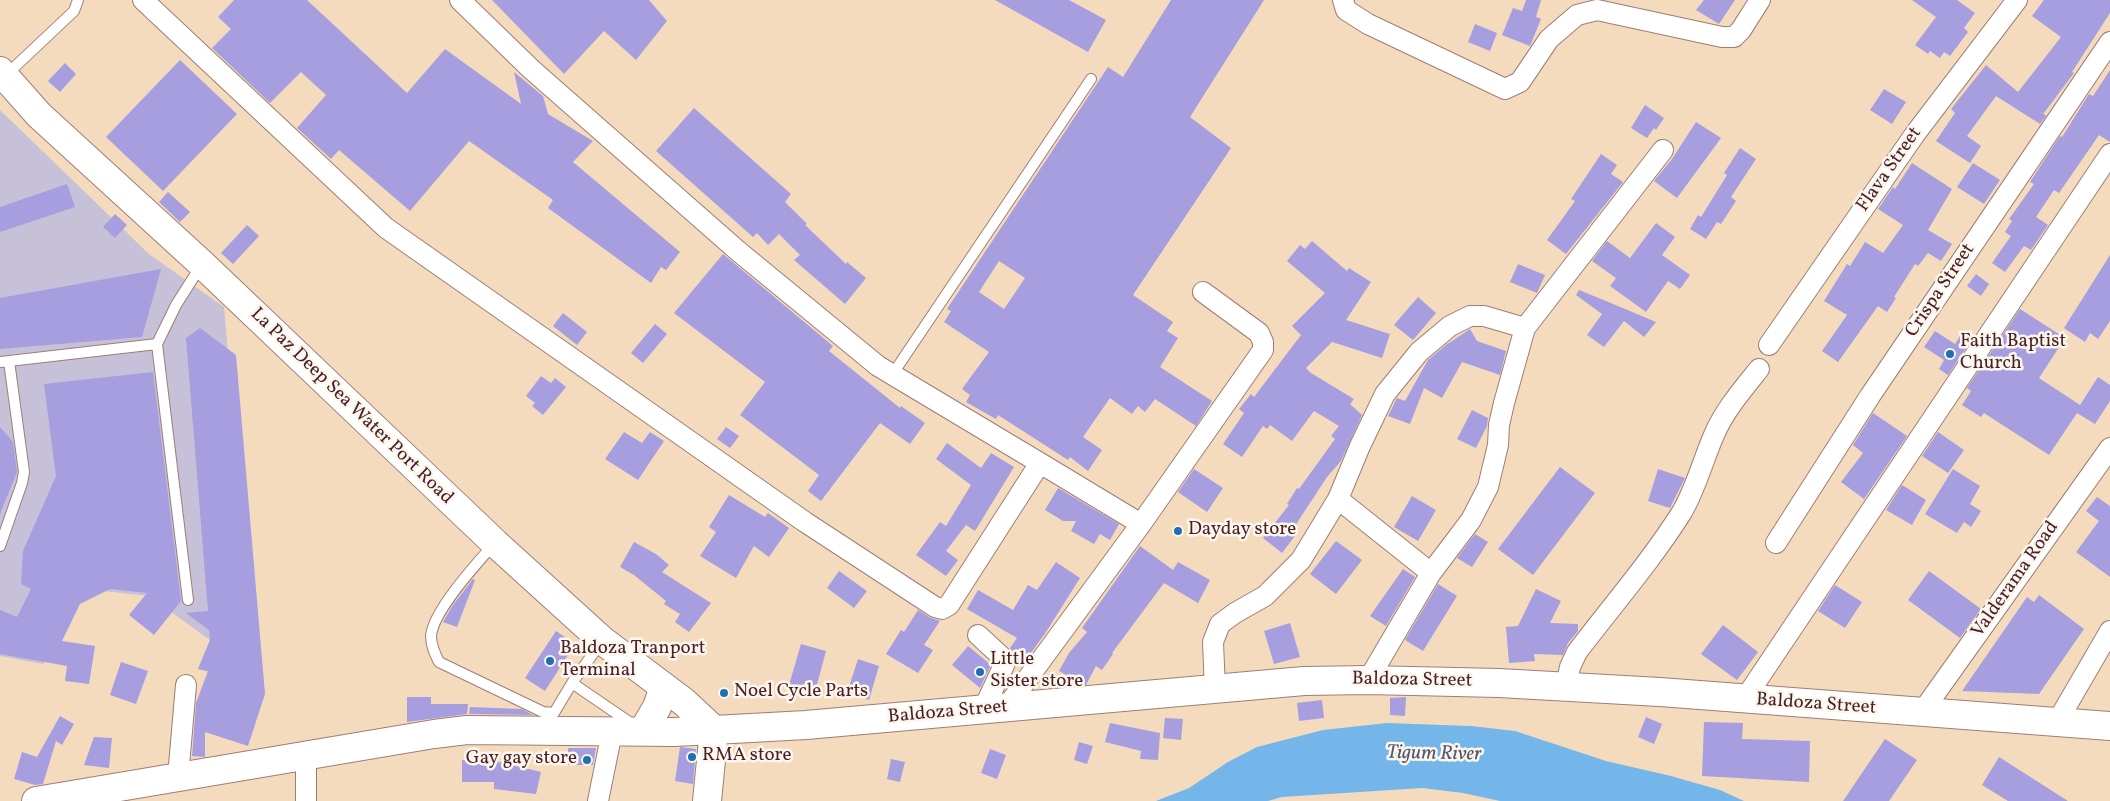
<!DOCTYPE html>
<html>
<head>
<meta charset="utf-8">
<style>
	body { margin:0 }
	canvas { display:block; background:#f4dbbe }
</style>
</head>
<body>
<canvas width="2110" height="801"></canvas>
<script>
const ctx = document.querySelector('canvas').getContext('2d');
ctx.lineJoin = 'round';
function paint(path, color) { ctx.fillStyle = color; ctx.fill(path, 'evenodd'); }
function trace(path, color, width, dash) { ctx.strokeStyle = color; ctx.lineWidth = width; ctx.lineCap = dash ? 'butt' : 'round'; ctx.setLineDash(dash || []); ctx.stroke(path); }
function label(font, color, halo, rows, align = 'center') {
  ctx.font = font + ' Vollkorn,serif'; ctx.lineWidth = 5; ctx.setLineDash([]); ctx.textBaseline = 'middle'; ctx.strokeStyle = halo; ctx.fillStyle = color; for (const [text, x, y, turn = 0] of rows) {
    ctx.save(); ctx.translate(x, y); ctx.rotate((+turn || 0) * Math.PI / 180); ctx.textAlign = isNaN(turn) ? turn : align; if (halo) ctx.strokeText(text, 0, 0); ctx.fillText(text, 0, 0); ctx.restore();
  }
}
const industrial = new Path2D(`
	M0,110l149,144 75,53 33,378 -59,-16 12,-29 -61,-44 -46,-5 -29,12 -31,61 -43,-8z`);
const water = new Path2D(`
	M1387,723l84,3 44,5 91,30 65,15 49,14 24,11h-244l-37,-8 -41,-5 -140,9 -14,4h-112l33,-13 39,-26 29,-15 66,-17z`);
const building = new Path2D(`
	M234,0h73l100,93 38,-44 76,55 -7,-32 29,24 5,18 45,27 -20,21 107,90 -14,18 -5,-3 -10,16 -103,-75 5,-8 -84,-59 -59,70 -71,-61 -8,9 -34,-31 29,-33 -25,-23 -31,31 -58,-55 19,-19 -13,-12z
	M492,0h157l18,21 -31,39 -32,-29 -40,43z
	M995,0h74l37,20 -18,32z
	M1171,0h93l-74,117 41,31 -98,147 40,27 -6,9 11,7 -18,29 52,34 -16,25 -41,-27 -10,13 -7,-6 -6,8 -22,-16 -27,39 19,13 -14,21 -18,-14 -2,3 -70,-45 -2,4 -30,-17 4,-7 -8,-6 27,-37 -45,-30 7,-11 -4,-2 161,-242 15,10zM999,261l26,17 -21,31 -25,-17z
	M1526,0h15l-5,17 5,2 -11,27 -28,-11 11,-27 9,3z
	M1704,0h31l-16,24 -23,-14z
	M1912,0h45l18,13 -11,15 4,4 -18,24 -6,-4 -4,6 -10,-7 -2,3 -13,-9 21,-28z
	M2044,0h66v13l-38,59 2,1 -30,40 -2,-1 4,4 -6,8 -44,-28 -29,40 14,10 -11,17 -34,-22 19,-28 -4,-4 35,-44 32,27 43,-55 -29,-21z
	M1475,24l22,9 -7,18 -22,-9z
	M180,60l57,54 -74,77 -57,-54z
	M65,63l11,11 -16,18 -12,-11z
	M2110,70v72l-11,-7 -40,58 -5,-3 -18,27 12,8 -17,25 -7,-4 -19,26 -13,-9 19,-27 -6,-4 7,-11 -3,-2 25,-35 -4,-2 30,-46 2,1 27,-43 4,2z
	M1884,89l22,13 -14,22 -22,-14z
	M1645,105l19,13 -8,12 -2,-2 -7,10 -16,-10z
	M694,108l97,86 -6,8 22,22 -2,1 41,39 1,-2 19,16 -21,26 -51,-44 6,-5 -21,-21 -11,11 -11,-12 -4,4 -97,-86z
	M1696,122l25,16 -44,60 -23,-17 18,-22z
	M1740,148l16,11 -25,38 5,4 -15,23 -4,-2 -11,17 -16,-10 8,-14 3,2 26,-42 -3,-2z
	M1601,154l16,11 -6,9 12,8 -57,72 -19,-14 28,-39 -4,-2z
	M1912,163l40,26 -24,41 24,14 -11,17 -13,-8 -10,13 -3,-2 -21,33 2,1 -9,14 -9,-6 -40,56 -16,-11 25,-36 -23,-14 23,-37 3,2 15,-24 18,11 20,-28 -25,-16 15,-22 2,2z
	M1973,163l27,17 -16,24 -27,-17z
	M67,184l8,23 -75,25v-25z
	M168,192l22,20 -10,10 -21,-20z
	M115,214l12,11 -12,13 -12,-11z
	M1656,223l19,14 -13,18 28,20 -10,14 -12,-8 -22,31 -36,-26 6,-8 -24,-17 15,-20 23,17z
	M247,225l12,11 -26,28 -12,-11z
	M1312,241l35,30 2,-3 22,14 -25,38 44,14 -8,24 -50,-16 -26,26 5,5 43,26 -4,5 12,11 -21,46 -14,16 -34,52 5,3 -16,21 -19,-15 26,-33 -2,-1 10,-16 2,1 36,-50 -4,-3 8,-10 -25,-15 -22,30 -22,-16 -3,4 -4,-3 -21,31 -19,-13 21,-31 -5,-4 12,-15 3,3 47,-62 -9,-9 33,-33 -38,-32 13,-16 5,4z
	M723,254l110,92 -4,5 71,57 1,-2 24,17 -15,21 -30,-21 -59,78 -13,-10 11,-16 -79,-60 25,-33 -91,-69z
	M2110,255v66l-12,18 -8,-6 -5,9 -21,-14z
	M1518,264l27,11 -8,18 -27,-11z
	M161,269l-19,68 -142,12v-51z
	M1976,274l13,10 -8,12 -14,-10z
	M1579,290l27,11 50,21 -12,15 -20,-16 -20,26 -17,-12 15,-21 -26,-19z
	M1418,297l18,16 -23,27 -19,-15z
	M2020,309l45,29 -26,40 41,27 18,-28 12,8v16l-15,23 -18,-11 -28,42 -65,-42 -3,4 -19,-12 9,-14 -4,-3z
	M563,313l24,19 -10,13 -24,-19z
	M655,324l12,10 -24,29 -12,-10z
	M200,328l36,27 29,339 -17,52 -43,-14v25l-13,-1 4,-53 12,-32 -10,-2 12,-29 -1,-10 -23,-17 22,-2 -22,-273z
	M1470,329l7,12 29,10 -6,24 -38,-13 -20,36 -18,-10 -14,36 -22,-8 9,-18 8,3 23,-41 18,-15z
	M1935,331l20,13 5,-8 10,6 -22,33 -9,-6 5,-9 -20,-13z
	M153,372l28,229 -27,34 -25,-20 18,-22 -37,-4 -30,15 -18,37 33,5 -6,38 -24,-3 2,-15 -67,-12v-44l17,7 14,-28 -10,-5 2,-33 33,-75 -12,-92z
	M541,376l10,7 4,-5 11,9 -23,28 -11,-9 3,-3 -9,-7z
	M1472,410l16,8 -1,8 -11,22 -19,-9z
	M1873,413l34,23 -43,63 -23,-17 22,-29 -10,-8z
	M0,427l13,15 4,30 -17,42z
	M726,427l13,9 -9,12 -13,-9z
	M624,432l18,11 8,-11 14,9 -26,39 -33,-21z
	M1938,432l26,18 -16,23 -26,-17z
	M947,443l34,25 10,-15 23,14 -39,64 -9,-6 -20,26 12,9 -12,16 -30,-21 24,-33 6,4 25,-41 -35,-26z
	M1560,467l35,26 -62,82 -35,-26z
	M1194,469l29,19 -16,24 -29,-20z
	M1658,469l27,9 -15,30 -22,-7z
	M1953,469l27,17 -10,18 11,7 -10,16 -7,-5 -7,11 -32,-19z
	M1902,485l24,15 -14,25 -26,-15z
	M1058,488l61,36 -9,16 -10,-6 -6,10 -23,-13 5,-10h-13l-18,-11z
	M729,495l36,22 3,-4 21,15 -20,29 -15,-11 -18,32 -36,-22 16,-24 -7,-5z
	M1412,496l24,14 -18,31 -24,-14z
	M2097,497l13,9v71l-34,-25 23,-31 -13,-10z
	M1475,534l13,8 -16,25 -15,-9z
	M1336,541l26,19 -26,34 -26,-20z
	M634,542l22,12 13,11 -7,7 49,31 -22,29 -14,-10 5,-8 -16,-10 2,-3 -32,-26 -14,-8z
	M1140,546l33,24 5,-8 32,18 -12,23 -34,-20 -52,70 1,1 -11,16 -6,-4 -10,19h-2l-25,-14 10,-18 18,-21 -5,-4z
	M1056,562l24,16 -34,54 -23,32 -7,-4 -6,-12 7,-10 -50,-29 11,-19 35,20 15,-25 9,5z
	M1403,569l12,8 -29,49 -16,-10z
	M839,571l28,20 -13,17 -27,-20z
	M1929,571l52,38 -21,29 -52,-38z
	M473,579l2,1 -18,47 -14,-5 10,-17z
	M1438,584l19,12 -34,55 -18,-11z
	M1835,585l27,17 -17,26 -27,-17z
	M1536,589l25,12 -11,22 28,1v7l-10,12 -5,12 -29,-1 1,7 -26,2 -3,-36 12,-1z
	M2039,595l45,34 -45,65 -77,-3 65,-94 7,5z
	M918,610l11,7 11,4 -16,24 9,5 -15,23 -32,-19 15,-24 3,2z
	M1290,623l10,34 -26,7 -10,-33z
	M1723,625l35,27 -21,28 -36,-26z
	M556,631l19,13 -30,47 -20,-13z
	M801,644l25,7 -11,41 -26,-7z
	M968,646l23,19 -11,23 -28,-23z
	M858,659l21,7 -10,34 -22,-7z
	M121,662l27,9 -12,33 -26,-9z
	M407,697h24v7h37l-1,10 -60,8z
	M1406,697l-1,19 -15,-1v-17z
	M1322,700l2,18 -25,3 -2,-18z
	M470,707l52,2 11,6 -64,-1z
	M60,716l14,8 -12,21 -6,-4 -13,43 -8,1 -21,-6 8,-27 15,5z
	M1646,717l16,7 -8,20 -16,-7z
	M1165,718l18,1 -2,21 -18,-2z
	M1704,722l39,1 -1,16 68,2 -1,41 -107,-6z
	M1110,723l50,10 -2,27 -18,-1 1,-8 -36,-9z
	M94,737l18,1 -3,30 -25,-3z
	M1885,739l32,21 -28,41h-46z
	M1079,742l14,4 -6,18 -13,-4z
	M680,747l16,2 -3,35 -18,-3z
	M568,748h28l-3,17h-25z
	M990,749l16,6 -9,24 -16,-6z
	M1999,757l69,44h-60l-26,-16z
	M891,759l14,3 -5,20 -13,-3z
	M462,760l50,3v2l29,7 -5,22 -42,-5v-7h-32z`);
const lane = new Path2D(`
	M5,76l69,-65 4,-11
	M0,362l157,-18
	M892,375l199,-296
	M494,544c-17,19 -61,67 -63,92 0,10 4,18 8,26l104,50 11,1 18,-30 30,-42
	M0,546l22,-63 2,-11 -15,-111
	M188,600l-31,-256 19,-39 26,-41
	M572,683l63,43`);
const street = new Path2D(`
	M143,0l243,228 419,294 130,85 7,2 7,-4 91,-142 -162,-97 -140,-115 -207,-182 -71,-69
	M1343,0l3,10 22,14 137,65 15,-7 29,-43 28,-24 20,-5 125,27h12l7,-7 19,-30
	M1769,345l146,-211 102,-134
	M1040,463l101,61
	M1338,499l93,74
	M1776,543l94,-147 240,-354
	M978,635l25,23 2,5 -22,47
	M1368,680l63,-107 40,-53 17,-33 10,-42 1,-20 5,-22 21,-75 138,-178
	M1566,687l4,-20 7,-15c35,-46 74,-91 105,-140 14,-24 21,-52 32,-77 10,-24 29,-46 45,-66
	M1215,690l-2,-48 7,-18 15,-11 30,-17 36,-36 37,-61 22,-53 25,-52 34,-42 31,-26 20,-10h14l41,12
	M1744,700l366,-546
	M1006,708l135,-184 122,-174v-8l-4,-9 -56,-41
	M1922,712l188,-264
	M2057,722l53,-91
	M306,755v46
	M178,777l8,-92
	M598,801l14,-69`);
const secondary = new Path2D(`
	M0,71l39,44 163,149 293,279 108,98 81,61 30,28
	M643,731l14,-24 7,-20
	M36,801l398,-67 33,-4 207,2 40,-2`);
const primary = new Path2D(`
	M707,801l7,-71 92,-5 498,-44 64,-1 131,3 161,9 450,34`);
const markers = [
	[1950,354,5,"#1f6fb2"],
	[1178,531,5,"#1f6fb2"],
	[550,661,5,"#1f6fb2"],
	[980,672,5,"#1f6fb2"],
	[724,693,5,"#1f6fb2"],
	[692,757,5,"#1f6fb2"],
	[587,760,5,"#1f6fb2"]
];
const streetNames = [
	["Flava Street",1890,170,-55],
	["Crispa Street",1941,291,-56],
	["La Paz Deep Sea Water Port Road",351,407,44],
	["Valderama Road",2016,580,-55],
	["Baldoza Street",1412,681,1],
	["Baldoza Street",1816,705,4],
	["Baldoza Street",948,713,-5]
];
const poiNames = [
	["Faith Baptist",1960,343],
	["Church",1960,365],
	["Dayday store",1188,531],
	["Baldoza Tranport",560,650],
	["Terminal",560,672],
	["Little",990,661],
	["Sister store",990,683],
	["Noel Cycle Parts",734,693],
	["RMA store",702,757],
	["Gay gay store",577,760,"right"]
];
const waterNames = [
	["Tigum River",1434,755,1]
];
paint(industrial, '#c6c0d9');
paint(water, '#75b6ea');
paint(building, '#a69ede');
trace(lane, '#9f7d74', 12);
trace(street, '#9f7d74', 22);
trace(secondary, '#9f7d74', 30);
trace(primary, '#9f7d74', 30);
trace(lane, '#fff', 10);
trace(street, '#fff', 20);
trace(secondary, '#fff', 28);
trace(primary, '#fff', 28);
for (const [x, y, r, color] of markers) { const dot = new Path2D(); dot.arc(x, y, r, 0, 2 * Math.PI); ctx.fillStyle = color; ctx.fill(dot); trace(dot, '#fbf7ec', 2); }
label('19px', '#4a1f2b', '#fbf7ec', streetNames);
label('19px', '#4a1f2b', '#fbf7ec', poiNames, 'left');
label('italic 20px', '#59546e', '#fbf7ec', waterNames);
</script>
</body>
</html>
